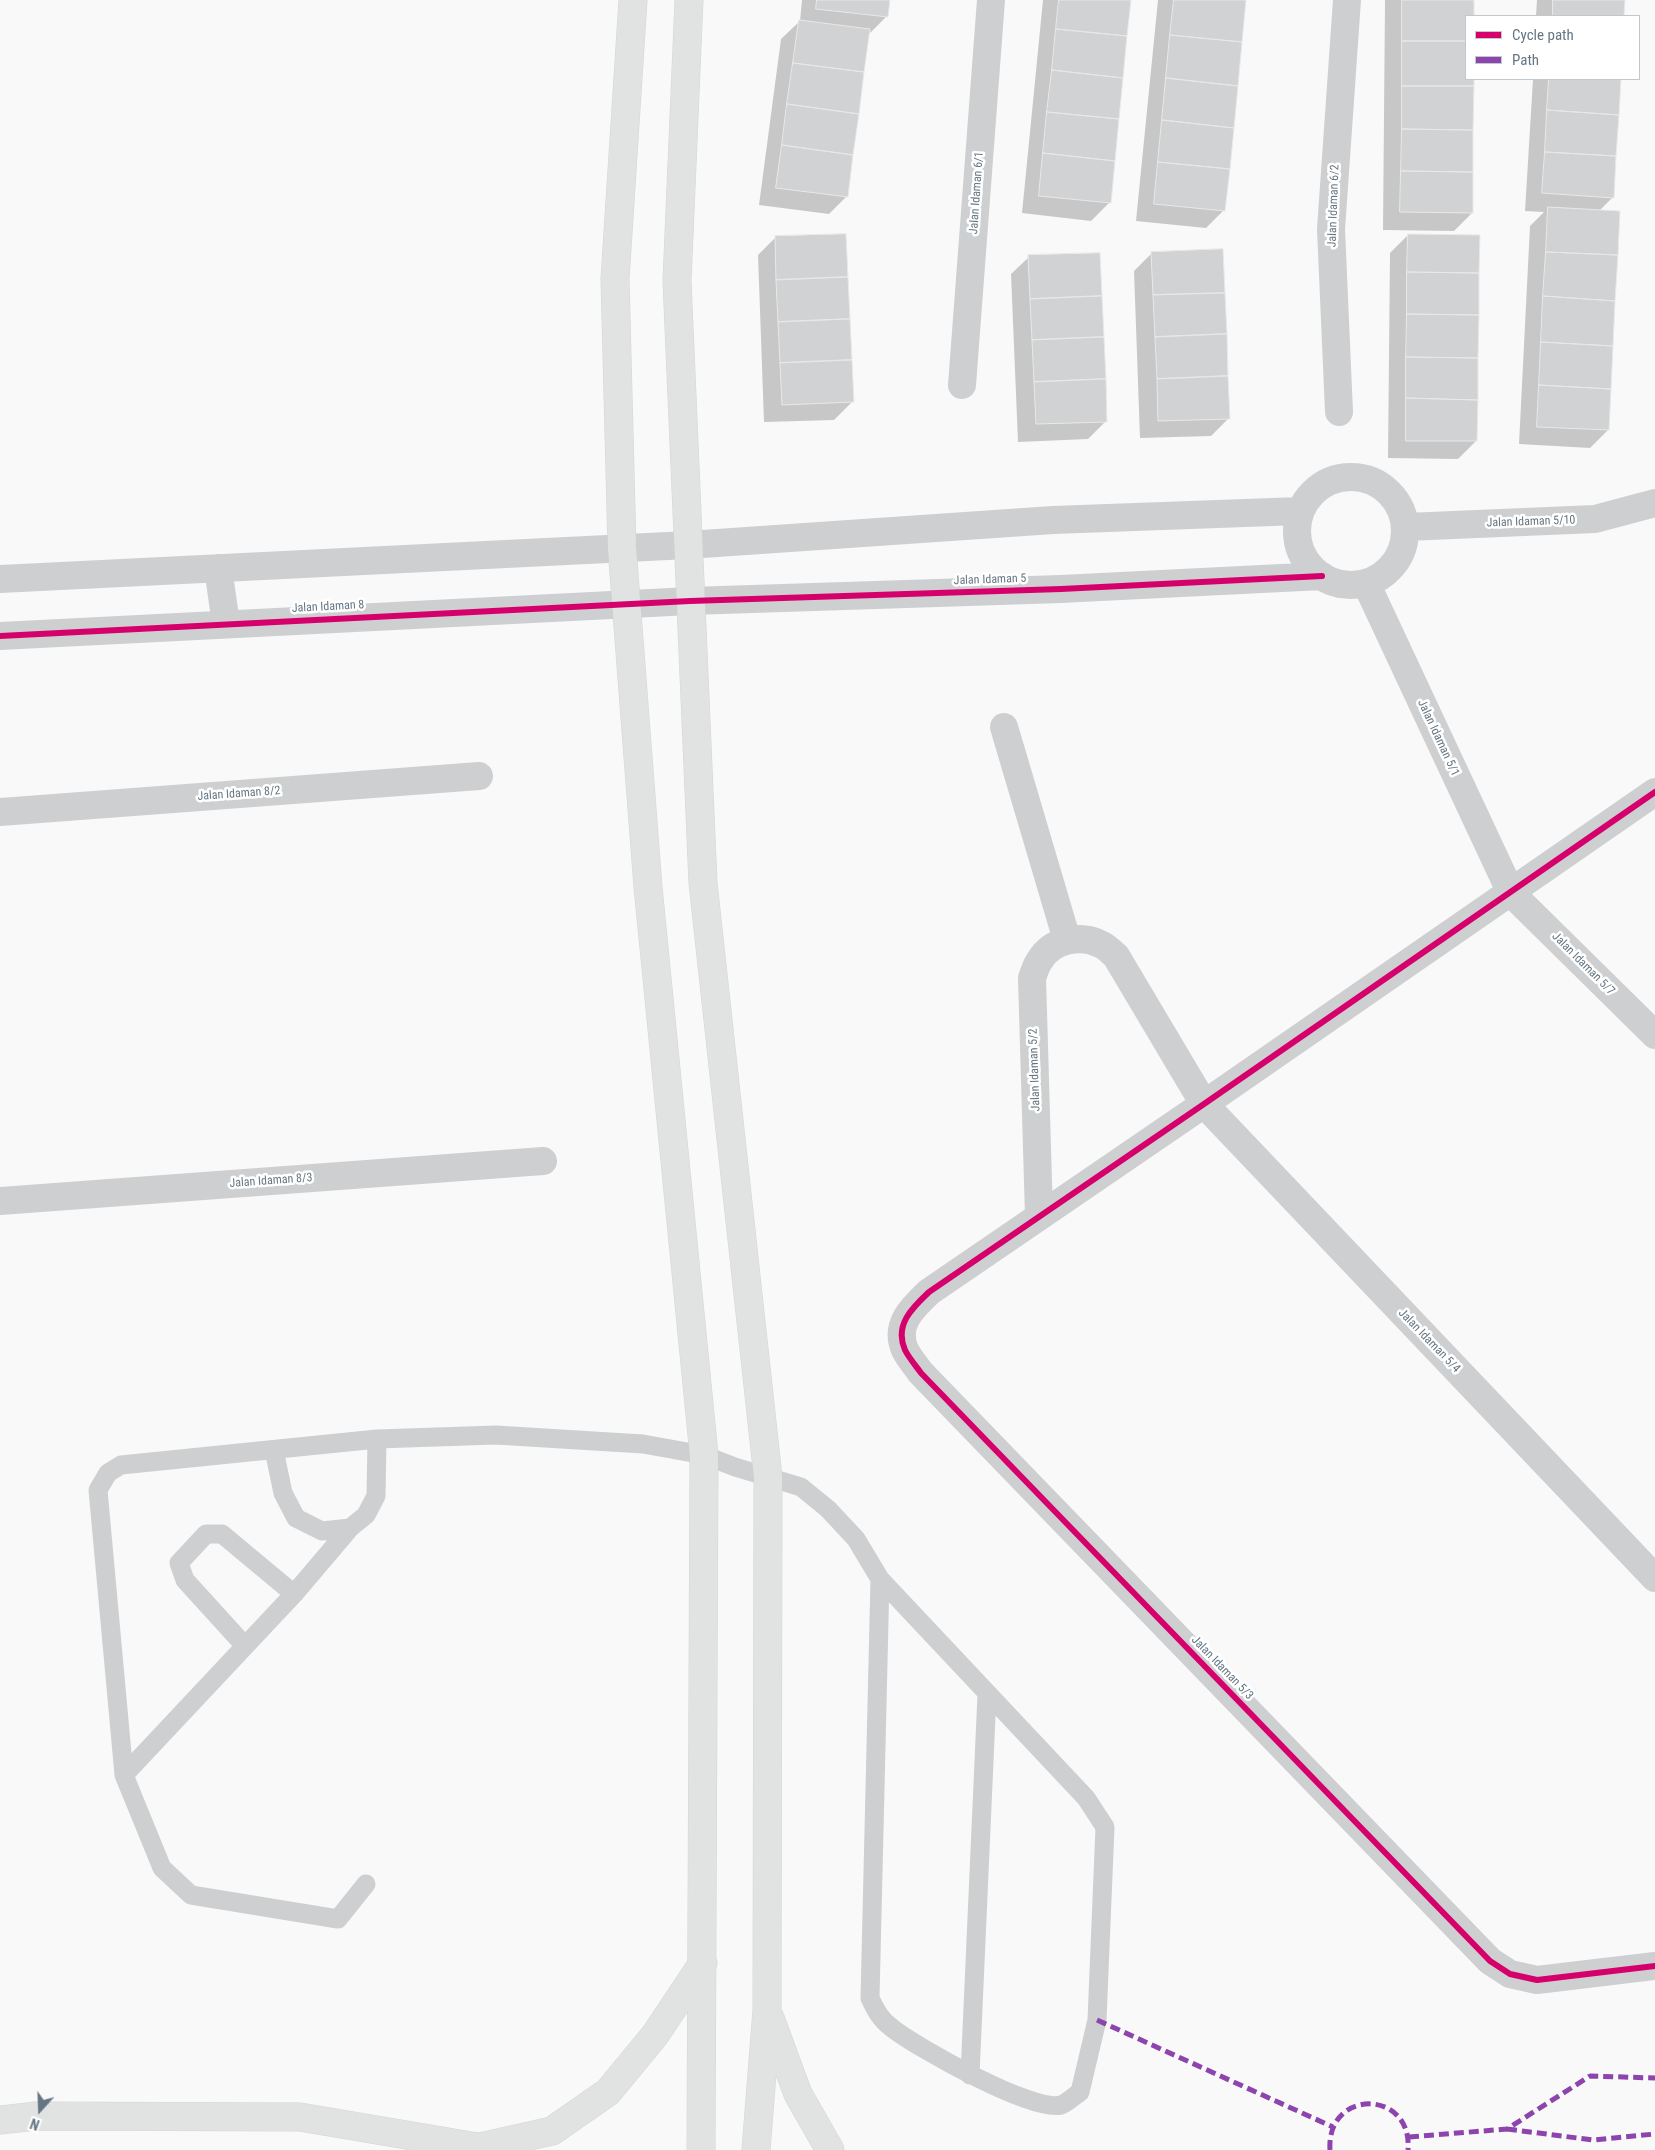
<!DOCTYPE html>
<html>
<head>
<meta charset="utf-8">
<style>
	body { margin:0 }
	#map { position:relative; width:1655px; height:2150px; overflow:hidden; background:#f9f9f9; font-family:"Roboto Condensed",sans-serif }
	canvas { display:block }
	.legend { position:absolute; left:1465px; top:15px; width:175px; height:65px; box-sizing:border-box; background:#fff; border:1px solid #c1c8cd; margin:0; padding:6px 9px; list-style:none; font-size:15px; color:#657683 }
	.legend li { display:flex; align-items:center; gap:10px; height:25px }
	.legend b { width:25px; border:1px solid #c1c8cd }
	.north { position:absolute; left:15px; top:2085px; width:50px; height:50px; -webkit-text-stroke:4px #fff; paint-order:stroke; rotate:200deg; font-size:14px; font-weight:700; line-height:20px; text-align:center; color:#657683 }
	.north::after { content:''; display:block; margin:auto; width:18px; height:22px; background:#657683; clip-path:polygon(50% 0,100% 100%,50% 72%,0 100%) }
</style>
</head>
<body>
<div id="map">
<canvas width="1655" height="2150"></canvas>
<ul class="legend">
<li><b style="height:6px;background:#d6006c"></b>Cycle path</li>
<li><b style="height:6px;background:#8e44ad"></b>Path</li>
</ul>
<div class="north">N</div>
</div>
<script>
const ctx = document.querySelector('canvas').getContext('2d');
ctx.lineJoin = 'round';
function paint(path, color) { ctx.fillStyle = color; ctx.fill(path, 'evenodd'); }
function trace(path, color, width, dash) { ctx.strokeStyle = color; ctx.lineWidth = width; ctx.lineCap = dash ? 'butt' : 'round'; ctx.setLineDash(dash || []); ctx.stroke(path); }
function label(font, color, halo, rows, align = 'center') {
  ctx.font = font + ' "Roboto Condensed",sans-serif'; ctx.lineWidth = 5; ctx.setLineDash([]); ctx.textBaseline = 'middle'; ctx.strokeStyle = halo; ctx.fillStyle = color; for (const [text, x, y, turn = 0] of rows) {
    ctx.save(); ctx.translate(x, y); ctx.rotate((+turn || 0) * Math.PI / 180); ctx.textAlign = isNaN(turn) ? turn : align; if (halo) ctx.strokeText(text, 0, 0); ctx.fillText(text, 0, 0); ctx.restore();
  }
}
const shadow = new Path2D(`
	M802,0h86l-1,16 -18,18 -23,163 -17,17 -70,-9 22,-166 19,-18z
	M1043,0h86l-20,203 -18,18 -69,-8z
	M1158,0h87l-21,210 -18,18 -70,-7z
	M1385,0h88v16h-7v63h7l-1,134 -18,18 -71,-1z
	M1537,0h87l-1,16h-87z
	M1533,79h87l-7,118 -14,14 9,219 -18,18 -71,-4 11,-218 14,-14 -19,-1z
	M1408,235l68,206 -18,18 -70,-1 2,-205z
	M775,238l77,164 -18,18 -70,2 -6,-167z
	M1152,253l77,165 -18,18 -71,2 -6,-167z
	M1029,257l77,164 -18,18 -70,3 -7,-168z`);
const building = new Path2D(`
	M817,0h73l-2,17 -72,-8z
	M1059,0h72l-4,36 -71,-7z
	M1174,0h72l-4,42 -72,-7z
	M1402,0h72v16h-8v25h-64z
	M1553,0h72l-1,16h-71z
	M799,20l71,9 -6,43 -71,-9z
	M1056,29l71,7 -4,42 -71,-8z
	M1170,35l72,7 -4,44 -72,-8z
	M1402,41h64v38h8v7h-72z
	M793,63l71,9 -5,42 -72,-10z
	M1052,70l71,8 -4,41 -72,-7z
	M1166,78l72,8 -4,42 -72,-8z
	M1549,79h72l-2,36 -72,-5z
	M1402,86h72l-1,44 -71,-1z
	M787,104l72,10 -6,41 -71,-10z
	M1547,110l72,5 -3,41 -71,-4z
	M1047,112l72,7 -4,42 -72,-8z
	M1162,120l72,8 -4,41 -72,-7z
	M1402,129l71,1v42l-72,-1z
	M782,145l71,10 -5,42 -72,-9z
	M1545,152l71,4 -2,42 -72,-5z
	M1043,153l72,8 -4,42 -72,-7z
	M1158,162l72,7 -5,42 -71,-7z
	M1401,171l72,1v41l-73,-1z
	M1548,207l72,4 -2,44 -72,-3z
	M846,234l2,43 -72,3 -1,-44z
	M1408,234l72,1 -1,38 -72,-1z
	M1223,249l2,44 -72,2 -2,-43z
	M1546,252l72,3 -3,46 -72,-5z
	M1100,253l2,43 -72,3 -2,-44z
	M1407,272l72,1v42l-72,-1z
	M848,277l2,42 -72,3 -2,-42z
	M1225,293l2,41 -72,3 -2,-42z
	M1102,296l2,41 -72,3 -2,-41z
	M1543,296l72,5 -2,45 -72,-4z
	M1407,314l72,1 -1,43 -72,-1z
	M850,319l2,41 -72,3 -2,-41z
	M1227,334l1,42 -71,3 -2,-42z
	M1104,337l2,42 -72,3 -2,-42z
	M1541,342l72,4 -2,43 -72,-4z
	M1406,357l72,1v42l-72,-2z
	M852,360l2,42 -72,3 -2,-42z
	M1228,376l2,43 -72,2 -1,-42z
	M1106,379l1,43 -71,2 -2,-42z
	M1539,385l72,4 -2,41 -72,-3z
	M1406,398l72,2 -1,41h-71z`);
const service = new Path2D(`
	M274,1450l9,43 13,25 26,13 28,-3
	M245,1646l-60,-66 -6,-17 27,-29h16l72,60
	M124,1775l170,-181 56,-66 16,-13 10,-19 1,-57
	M366,1884l-28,35 -147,-24 -29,-27 -38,-93 -26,-285 10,-17 13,-8 256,-26 119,-4 147,9 61,11 31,12 66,20 27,22 28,30 24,40 206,219 19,29 -8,193 -17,72c-6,4 -13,11 -19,13 -28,8 -145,-58 -169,-77 -11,-8 -16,-17 -22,-30l10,-419
	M970,2075l17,-381`);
const minor = new Path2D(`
	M962,385l29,-385
	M1339,412l-8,-183 16,-229
	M1297 531a54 54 0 1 1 108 0a54 54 0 1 1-108 0Z
	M1406,527l189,-8 60,-16
	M218,568l8,56
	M0,579l688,-34 365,-25 247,-9
	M1366,583l145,310 144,142
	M0,636l690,-35 371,-12 261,-13
	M1004,727l63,213
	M1655,792l-451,312 -275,188c-17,16 -35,33 -24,58 4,8 11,16 16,23l569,588 20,13 27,6 118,-14
	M0,812l479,-36
	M0,1201l543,-40
	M1039,1216l-7,-238c2,-5 4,-13 8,-18 12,-20 40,-26 60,-16 6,2 11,8 16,12l88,148 451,474`);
const secondary = new Path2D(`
	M633,0l-18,279 7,269 26,339 56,568 -3,695
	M689,0l-12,281 26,602 65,594 -1,533 -11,140
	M770,2018l28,76 32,56
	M0,2120l36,-4 264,1 195,33
	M476,2148l76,-17 56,-39 47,-57 48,-72`);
const quiet = new Path2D(`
	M1097,2020l236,107
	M1507,2129l86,11 62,-6
	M1409,2137l98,-8 83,-53 65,2
	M1330,2150c-4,-62 83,-61 78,0`);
const cycleway = new Path2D(`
	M0,636l690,-35 371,-12 261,-13
	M1655,792l-451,312 -275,188c-17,16 -35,33 -24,58 4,8 11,16 16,23l569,588 20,13 27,6 118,-14`);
const streetNames = [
	["Jalan Idaman 6/1",977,193,-86],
	["Jalan Idaman 6/2",1334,206,-88],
	["Jalan Idaman 5/10",1531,522,-2],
	["Jalan Idaman 5",990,580,-2],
	["Jalan Idaman 8",328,607,-3],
	["Jalan Idaman 5/1",1438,738,65],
	["Jalan Idaman 8/2",239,794,-4],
	["Jalan Idaman 5/7",1583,964,45],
	["Jalan Idaman 5/2",1035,1070,-92],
	["Jalan Idaman 8/3",271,1181,-4],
	["Jalan Idaman 5/4",1429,1341,46],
	["Jalan Idaman 5/3",1222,1668,46]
];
paint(shadow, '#0003');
paint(building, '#d0d2d3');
trace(building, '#e8e8e8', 1);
trace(secondary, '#d5d6d7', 29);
trace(service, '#cecfd0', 19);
trace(minor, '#cecfd0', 28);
trace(secondary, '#e1e2e2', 28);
trace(quiet, '#8e44ad', 5, [10, 5]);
trace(cycleway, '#d6006c', 6);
label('12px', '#657683', '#fff', streetNames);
</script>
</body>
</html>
